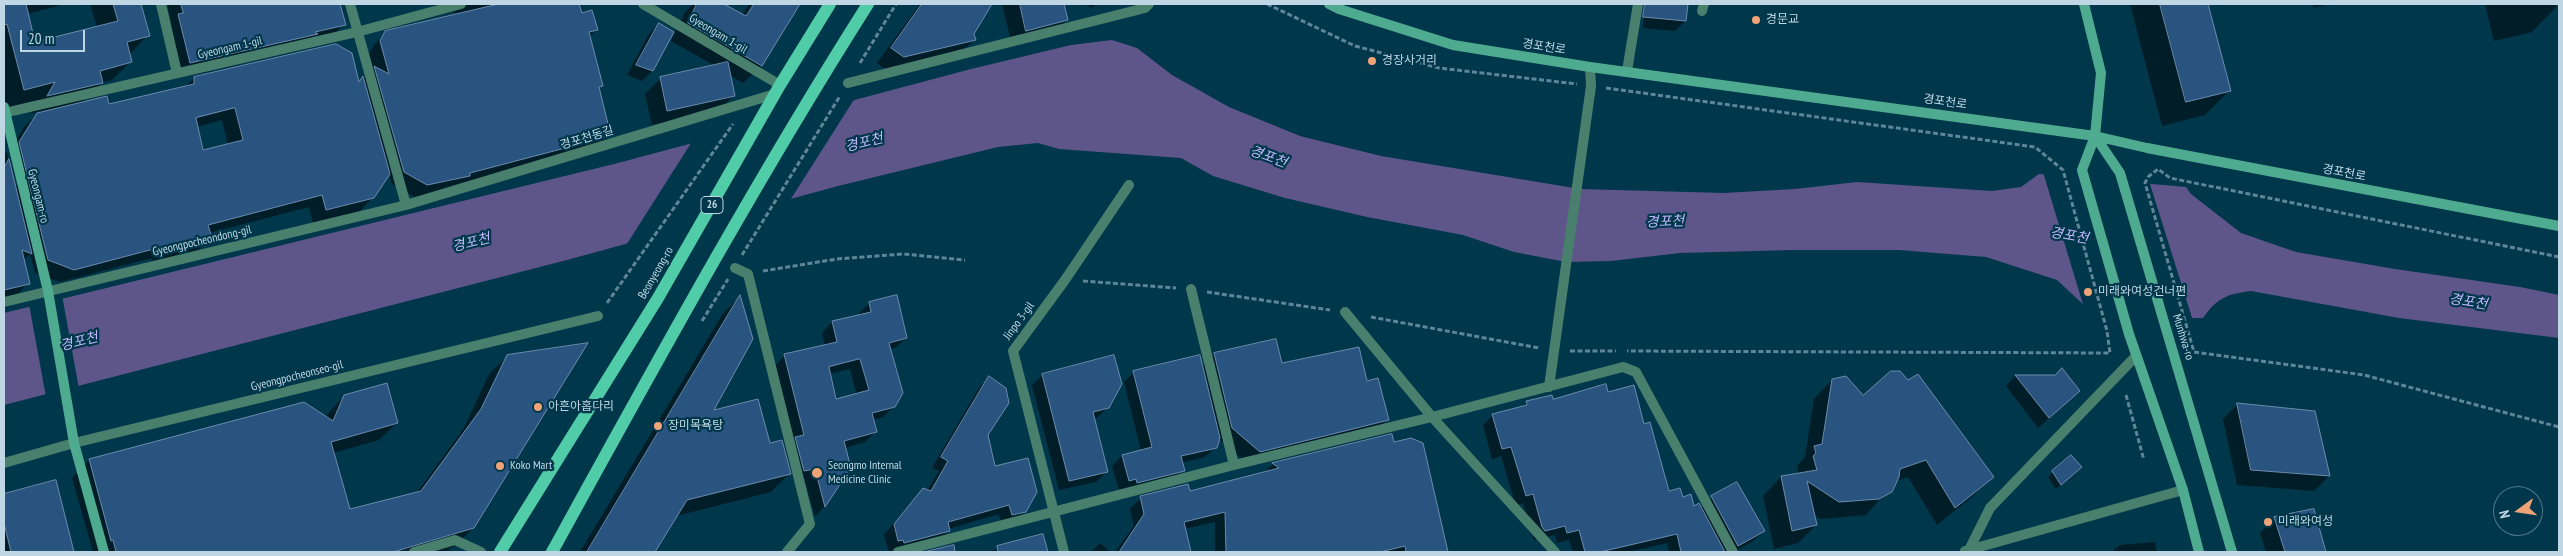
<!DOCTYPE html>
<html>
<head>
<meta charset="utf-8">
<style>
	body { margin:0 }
	#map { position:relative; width:2563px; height:556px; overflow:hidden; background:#01374b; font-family:"PT Sans Narrow",sans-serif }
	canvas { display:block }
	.frame { position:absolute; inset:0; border:5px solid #bfd7e4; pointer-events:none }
	.north { position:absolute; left:2493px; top:486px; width:50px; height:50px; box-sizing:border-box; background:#01374b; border:1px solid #4d7788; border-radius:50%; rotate:256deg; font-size:14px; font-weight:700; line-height:20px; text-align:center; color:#bfd7e4 }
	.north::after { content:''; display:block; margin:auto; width:18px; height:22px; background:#efa377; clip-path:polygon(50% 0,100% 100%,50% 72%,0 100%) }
	.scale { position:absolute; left:20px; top:30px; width:65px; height:22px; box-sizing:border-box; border:2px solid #bfd7e4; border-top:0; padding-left:6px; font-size:15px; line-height:18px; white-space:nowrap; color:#bfd7e4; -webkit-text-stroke:4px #01374b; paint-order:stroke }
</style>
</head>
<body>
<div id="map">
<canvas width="2563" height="556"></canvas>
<div class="frame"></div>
<div class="north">N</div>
<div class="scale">20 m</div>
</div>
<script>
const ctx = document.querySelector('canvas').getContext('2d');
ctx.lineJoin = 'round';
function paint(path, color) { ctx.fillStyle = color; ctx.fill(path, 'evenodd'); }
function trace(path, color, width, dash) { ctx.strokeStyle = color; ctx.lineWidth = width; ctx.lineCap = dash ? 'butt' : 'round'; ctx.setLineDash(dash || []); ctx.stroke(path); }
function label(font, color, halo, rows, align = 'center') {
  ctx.font = font + ' "PT Sans Narrow","Noto Sans KR",sans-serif'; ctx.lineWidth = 4.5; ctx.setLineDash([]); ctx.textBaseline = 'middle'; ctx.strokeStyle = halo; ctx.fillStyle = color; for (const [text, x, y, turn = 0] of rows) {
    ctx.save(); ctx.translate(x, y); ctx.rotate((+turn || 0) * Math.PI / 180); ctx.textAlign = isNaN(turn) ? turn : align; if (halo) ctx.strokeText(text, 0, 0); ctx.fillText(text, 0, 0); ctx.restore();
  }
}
const water = new Path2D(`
	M1112,40l25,8 35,27 57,32 71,29 81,20 199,33 144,4 71,-4 62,-7 135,9 29,-4 18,-13 147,13 5,7 50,39 55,19 99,17 125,18 39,8v43l-160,-20 -148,-27c-24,3 -34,7 -48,27l-113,1 -4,-12 -29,-27 -71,-23 -87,-7h-106l-113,3 -69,8 -45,1 -52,-10 -51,-17 -96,-18 -82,-19 -72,-22 -32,-18 -122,-9 -21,-6 -40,4 -160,39 -271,74 -563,145v-92l610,-149 357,-95 100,-24z`);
const pier = new Path2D(`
	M855,98l-66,104 -164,45 68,-107z
	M2043,172l106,9 44,140h-105z
	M62,295l17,94 -33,8 -17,-93z`);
const shadow = new Path2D(`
	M4,4h61l-38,10 7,30 63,-17 -7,-23h50l8,31 -18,19v8l-18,18 -11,3 -20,21 27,2 76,-18 10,-10 164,4 15,-13 -4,-15 5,-9 12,-12 70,-19 -6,-5 -15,3 -2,-8h145l3,10 15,16 -7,7 13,49 -4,4 12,46 -12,11 -141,40 -42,10 -23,-13 -3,-11 -16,24 -13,14 -47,12 -4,-16 -100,26 1,5 -13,13 -44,11 -1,-4 -92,24 -25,-9 -5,-19 -7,7 5,22 -11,12 -13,3v-148l3,3 8,34 8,-8 -8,-37 9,-15 16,-16 -10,3 8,-14 -32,8 -2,-8zM222,120l6,25 -25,7 -7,-25z
	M167,4h172l5,20 -12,12 -154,38 -11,-47 4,-4z
	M693,4h28l21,11 7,-11h50l-38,62 -18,17 -14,-8 5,20 -15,15 -67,15 -7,-31 15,-15 55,-13 -44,-25 14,-29z
	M920,4h71l-18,30 1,6 -15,14 -71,17 -11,-8z
	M1002,4h61l4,16 -15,15 -40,10z
	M1085,4h11l-4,4z
	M1645,4h42l-2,17 -10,10 -32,-3z
	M2130,4h77l22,87 -24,24 -43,11z
	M2313,4h16l-15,4z
	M2485,4h70l1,3 -24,25 -38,9z
	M659,24l-7,47 -10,10 -15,-6 22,-41z
	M739,297l-28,115 58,33 20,29 -18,18 -95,24 -22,36h-74l142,-237z
	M870,303l36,35 -11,10 -6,2 5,56 -11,11 -11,3 3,12 -10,10 -20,6 5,20 -26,39 -9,9 -11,-38 -10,3 -8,-33 7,-7 -18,-75 10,-11 40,-9 -3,-13 10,-11 28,-6 -1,-3zM850,369l7,26 -22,6 -6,-27z
	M1214,354l67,10 85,18 21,38 -12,12 -128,31 -28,-24 -3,8 -11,10 -24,6 2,7 -10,10 -54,10 -7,-24 10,-10 19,-5 -17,-69 10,-10 68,-5z
	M507,357l-34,171 -18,18 -10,5 7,-1 -2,2 -15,-2 -342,2 -21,-74 17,-18 236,-43 19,-21 53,27 -18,17 -46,13 16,57 67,-16 48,-66 25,-54z
	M1043,375l65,32 -11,11 -4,1 13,53 -10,10 -37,8 -27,-105z
	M2015,376h40l13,25 -30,27 -32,-42z
	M989,378l-3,57 8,33 31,43 -11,11 -12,3 -3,-11 -51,15 1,2 -10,10 -50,11 -5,-17 29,-35 10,-10 4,1 12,-20 -7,-3 47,-80z
	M1832,380l31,17 129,80 -18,18 -37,30 -29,-48 -12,4 -30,34 -46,4 -6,-4 2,10 -18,18 -24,6 -11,-53 18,-19 15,-2 2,-3 -1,-6 8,-9 9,-58z
	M1607,394l36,32 25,66 14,6 11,10 7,1 12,-12 25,-14 27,48 -11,10 -19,11h-65l-2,-9 -39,9h-55l-4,-12 -12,3 -2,-8 -21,5 -11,-37 -7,3 -15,-50 -9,3 -9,-34 10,-10 29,-8 5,-5z
	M2237,405l92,71 -15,15 -77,-6 -14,-66z
	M1391,435l2,8 29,1 24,108h-231v-30l-31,7 6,23h-75l19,-26 -4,-17 11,-11 48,-6 75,-19 9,-9z
	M2053,472h22l-19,17 -8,-12z
	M55,482l18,70h-69v-57z
	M2313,510l12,42h-59l-6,-19 15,-15z
	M1043,536l4,16h-60z
	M2155,542l2,10h-45l8,-7z
	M1100,543l10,9h-19z`);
const building = new Path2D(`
	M4,4h22l9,38 83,-21 -5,-17h28l9,32 -23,6 5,20 -32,9 3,12 -56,13 8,-14 -31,8 -17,-66 -3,1z
	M181,4h159l6,21 -31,7 3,2 -128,29 -12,-49 5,-1z
	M499,4h80l3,9 10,-3 6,20 -9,2 14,54 -4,1 12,49 -141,37v3l-43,9 -23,-13 -30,-106 15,8 -9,-33 5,-10z
	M697,4h27l22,12 8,-12h46l-38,62 -74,-43z
	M922,4h70l-18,30 2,6 -72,17 -13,-9z
	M1020,4h44l4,16 -42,11z
	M1645,4h43l-2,17 -43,-4z
	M2160,4h48l23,87 -45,11z
	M659,23l15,9 -21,39 -17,-6z
	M336,44l16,9 7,29 4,-6 27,98 -16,24 -48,12 -4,-15 -114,30 4,13 -46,12 -1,-4 -91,24 -26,-10 -29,-118 18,-29 70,-17 2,8 85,-20v-7zM235,108l8,32 -40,10 -7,-32z
	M728,62l7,34 -68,15 -7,-34z
	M9,159l23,95 -10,-4 8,34 -26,6v-122z
	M740,295l13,44 -39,71 44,-11 12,44 12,-3 9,34 -104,26 -32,52h-68z
	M897,295l10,43 -18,5 14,50 -8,14 -23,6 5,19 -33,9 7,27 -26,39 -10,-38 -11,2 -9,-34 9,-2 -20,-81 53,-12 -5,-21 39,-9 -2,-10zM860,359l9,31 -33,9 -7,-32z
	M1276,339l6,24 77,-16 8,34 11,-3 11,42 -129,32 -28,-24 -18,-75z
	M588,343l-114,185 -81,24h-277l-3,-12 -2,1 -22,-82 215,-57 29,19 11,-26 43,-12 11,40 -67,19 19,67 71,-18 60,-82 26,-54z
	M1114,355l8,29 -13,24 -16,4 15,60 -39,9 -27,-107z
	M1200,355l20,83 -3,10 -36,8 4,15 -48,12 -1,-4 -7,2 -7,-26 30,-8 -19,-76z
	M2062,368l18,23 -31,27 -34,-43h40z
	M1891,371h9l8,9 10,-6 76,103 -39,31 -29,-48 -26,9 -1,8 -7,15 -13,7 -40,3 -32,-21 10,44 -25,6 -11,-55 36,-6 -4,-14 3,-3 -2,-7 8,-2 10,-65 14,-3 17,19z
	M989,376l17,12 3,15 -21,32 7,31 33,-8 9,34 -11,20 -14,3 -3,-10 -61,17 2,9 -46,12 -1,-3 -5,1 -4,-17 29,-36 8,3 17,-30 -7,-4z
	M1606,384l2,8 26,-7 10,39 6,-2 19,69 11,-3 3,9 8,-3 3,12 5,-3 26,49h-44l-4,-18 -77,18h-15l-6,-22 -12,3 -2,-7 -20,5 -3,-4 -9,-33 -7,2 -15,-49 -9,2 -10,-35 35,-9 -1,-4 26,-6 1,4z
	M2237,403l78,8 15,65 -79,-6z
	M1392,434l2,8 17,-4 12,5 25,109h-42l-1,-6 -25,6h-154l-1,-40 -41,10 7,30h-72l25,-38 -4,-18 48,-12 2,7 89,-23 -7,-5z
	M2071,455l11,12 -21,18 -9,-14z
	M56,480l18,72h-63l-7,-29v-29z
	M1737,482l28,49 -27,15 -27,-50z
	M2314,509l12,43h-41l-11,-35z
	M1043,534l5,18h-50l-1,-6z
	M954,545l1,7h-31z`);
const path = new Path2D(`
	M1267,4l88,42 84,22 138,16
	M860,63l36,-59
	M1606,88l429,59 28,23 44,161 3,22 -483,-2
	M742,255l98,-159
	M2559,257l-389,-79 -12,-9 -10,8 -3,6 49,169 170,23 195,52
	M763,271l74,-12 66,-5 62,6
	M1083,281l93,7
	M1207,292l123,18
	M607,303l126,-179
	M1371,317l168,31
	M702,321l26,-42
	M1570,351h46
	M2126,395l18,65`);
const lane = new Path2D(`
	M1702,11l2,-7
	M848,83l297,-75 4,-4
	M735,268l13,6 62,250 -23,28
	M1191,289l43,176
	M1345,312l87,105 191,-50 13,5 97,180
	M1549,387l42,-301 -1,-19
	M1965,551l218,-61
	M898,552l336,-87 198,-48 123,135
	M1965,552l4,-2 21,-42 146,-152`);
const street = new Path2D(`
	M161,4l16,69
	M350,4l56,201
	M643,4l137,81
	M1627,71l11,-67
	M4,113l353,-81 104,-28
	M4,302l402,-97 369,-111
	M4,463l70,-20 524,-127
	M414,552l41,-12 26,12
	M1064,552l-51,-201 52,-71 64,-95`);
const secondary = new Path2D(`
	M1329,4l10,5 114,36 137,22 505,69 52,12 412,78
	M2084,4l17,69 -6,63 -13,34 47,164 54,156 16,62
	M4,107l44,184 26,152 30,109
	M2095,136l25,37 112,379`);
const primary = new Path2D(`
	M500,552l158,-254 122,-213 50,-81
	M552,552c102,-185 203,-370 316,-548`);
const markers = [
	[1756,20,5,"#efa377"],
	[1372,61,5,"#efa377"],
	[2088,292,5,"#efa377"],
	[538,407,5,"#efa377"],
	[658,426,5,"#efa377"],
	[500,466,5,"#efa377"],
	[817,473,6,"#efa377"],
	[2268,522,5,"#efa377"]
];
const shields = [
	[712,205,22]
];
const shieldNames = [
	["26",712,205]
];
const poiNames = [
	["경문교",1766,20],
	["경장사거리",1382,61],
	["미래와여성건너편",2098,292],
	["아흔아홉다리",548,407],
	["장미목욕탕",668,426],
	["Koko Mart",510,466],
	["Seongmo Internal",828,466],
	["Medicine Clinic",828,480],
	["미래와여성",2278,522]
];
const streetNames = [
	["Gyeongam 1-gil",718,34,31],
	["경포천로",1544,47,9],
	["Gyeongam 1-gil",230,48,-13],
	["경포천로",1945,102,8],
	["경포천동길",587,138,-17],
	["경포천로",2344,173,11],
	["Gyeongam-ro",38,196,76],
	["Gyeongpocheondong-gil",202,241,-13],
	["Beonyeong-ro",656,273,-60],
	["Jinpo 3-gil",1019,321,-54],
	["Munhwa-ro",2183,337,73],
	["Gyeongpocheonseo-gil",297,376,-14]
];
const waterNames = [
	["경포천",864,143,-14],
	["경포천",1268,157,20],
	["경포천",1665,222,-2],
	["경포천",2069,236,10],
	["경포천",471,243,-14],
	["경포천",2468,302,9],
	["경포천",79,342,-14]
];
paint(water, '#5e558b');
paint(pier, '#01374b');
paint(shadow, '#0007');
paint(building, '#29547f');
trace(building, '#6c8bad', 1);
trace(path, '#5f8697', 3, [5, 2.5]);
trace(lane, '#49806d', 10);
trace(street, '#49806d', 10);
trace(secondary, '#4fab8f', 10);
trace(primary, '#50cda8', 12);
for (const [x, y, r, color] of markers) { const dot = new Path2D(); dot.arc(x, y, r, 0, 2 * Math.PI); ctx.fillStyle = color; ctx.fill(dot); trace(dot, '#01374b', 2); }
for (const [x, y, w] of shields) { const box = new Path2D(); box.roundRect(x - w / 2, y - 8.5, w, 17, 4); ctx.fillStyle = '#01374b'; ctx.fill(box); trace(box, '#bfd7e4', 1); }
label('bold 11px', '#bfd7e4', null, shieldNames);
label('12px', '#bfd7e4', '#01374b', poiNames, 'left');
label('12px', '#bfd7e4', '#01374b', streetNames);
label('italic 14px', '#c0b7f9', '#01374b', waterNames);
</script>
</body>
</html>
